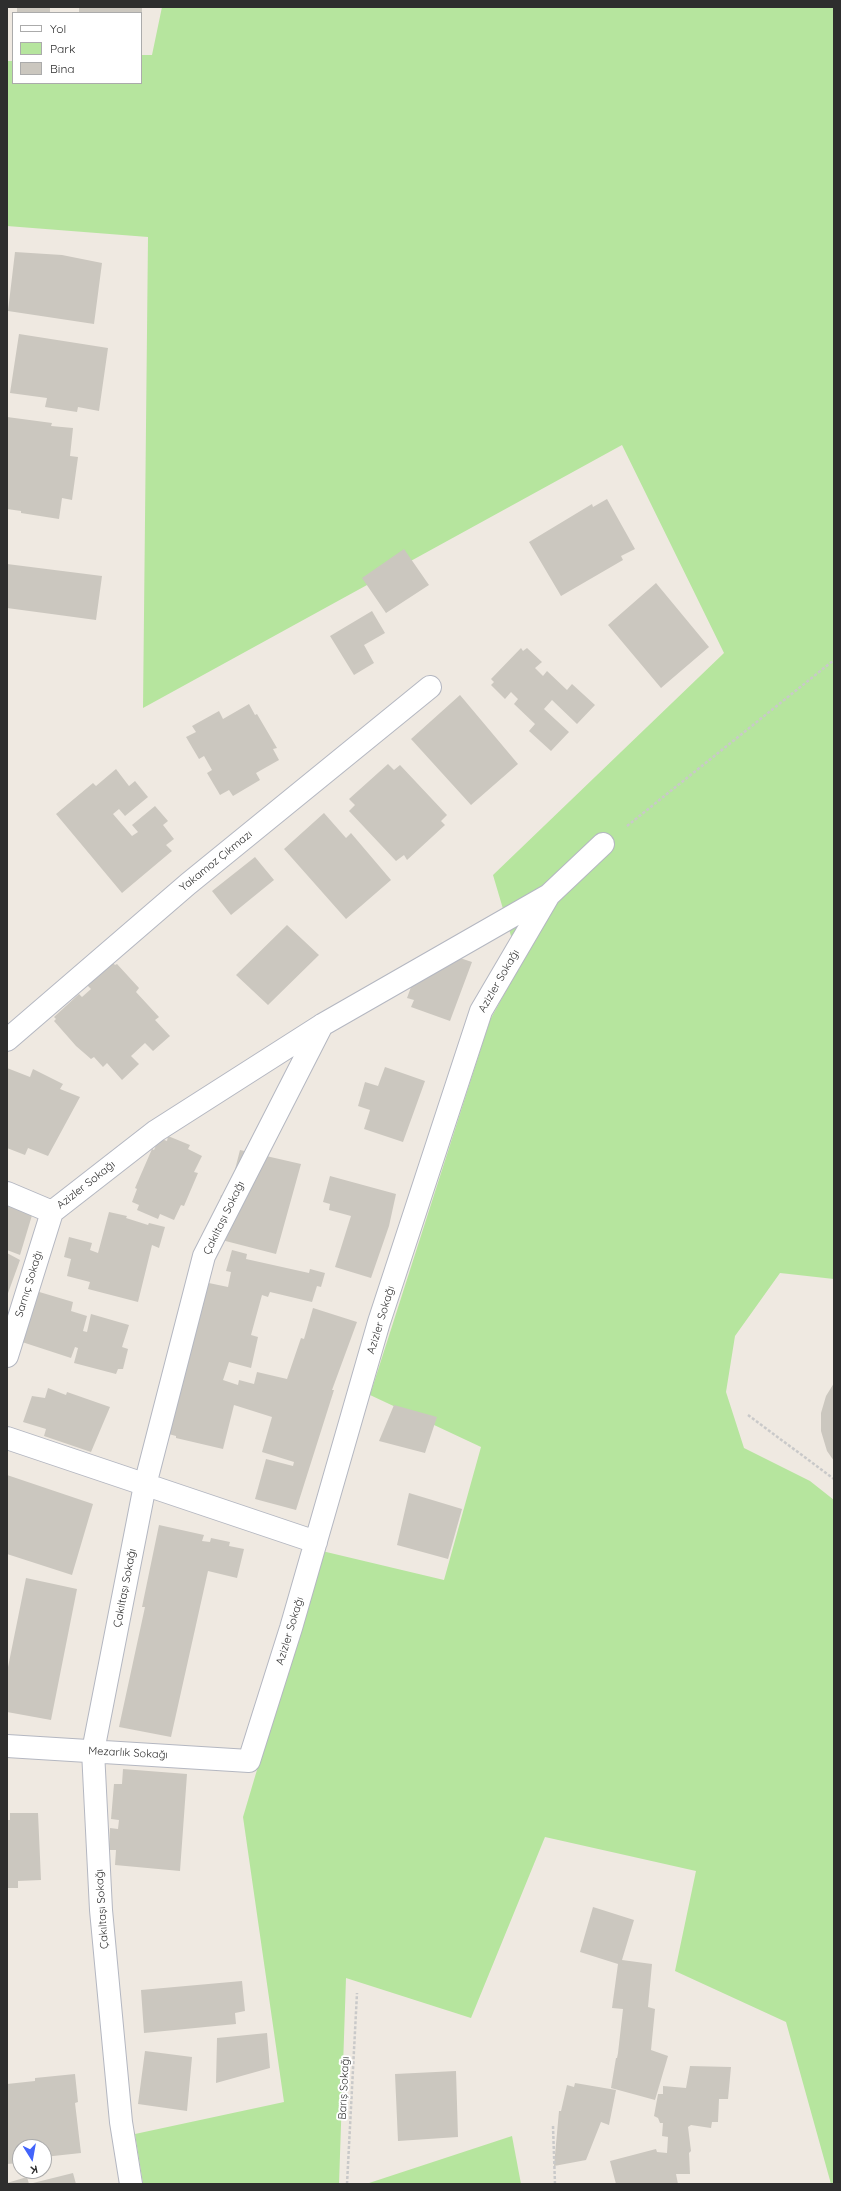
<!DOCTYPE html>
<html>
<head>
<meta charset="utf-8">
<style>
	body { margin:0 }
	#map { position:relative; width:841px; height:2191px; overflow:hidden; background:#efe9e1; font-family:Quicksand,sans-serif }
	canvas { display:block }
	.frame { position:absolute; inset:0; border:8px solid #2e2e2e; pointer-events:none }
	.legend { position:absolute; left:12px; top:12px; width:130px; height:72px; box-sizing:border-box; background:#fff; border:1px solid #ababab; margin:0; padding:5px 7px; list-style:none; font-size:12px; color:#2e2e2e }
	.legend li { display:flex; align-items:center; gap:8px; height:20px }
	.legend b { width:20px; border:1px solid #ababab }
	.north { position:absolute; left:12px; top:2139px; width:40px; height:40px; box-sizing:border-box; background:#fff; border:1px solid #ababab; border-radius:50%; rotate:169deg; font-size:11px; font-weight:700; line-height:16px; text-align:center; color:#2e2e2e }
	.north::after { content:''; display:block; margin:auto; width:14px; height:18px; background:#4264fb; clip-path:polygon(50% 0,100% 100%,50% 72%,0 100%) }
</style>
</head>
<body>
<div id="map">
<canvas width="841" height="2191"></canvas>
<div class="frame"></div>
<ul class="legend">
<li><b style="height:5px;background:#fff"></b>Yol</li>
<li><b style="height:11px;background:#b6e59e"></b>Park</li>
<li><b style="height:11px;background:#cbc7bf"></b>Bina</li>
</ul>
<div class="north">K</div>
</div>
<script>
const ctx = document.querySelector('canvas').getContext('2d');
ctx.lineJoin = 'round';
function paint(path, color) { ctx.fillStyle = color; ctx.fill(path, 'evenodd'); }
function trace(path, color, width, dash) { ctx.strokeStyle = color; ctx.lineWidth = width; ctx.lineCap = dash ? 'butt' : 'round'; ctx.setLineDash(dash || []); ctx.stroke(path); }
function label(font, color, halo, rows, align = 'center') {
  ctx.font = font + ' Quicksand,sans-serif'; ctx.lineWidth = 4; ctx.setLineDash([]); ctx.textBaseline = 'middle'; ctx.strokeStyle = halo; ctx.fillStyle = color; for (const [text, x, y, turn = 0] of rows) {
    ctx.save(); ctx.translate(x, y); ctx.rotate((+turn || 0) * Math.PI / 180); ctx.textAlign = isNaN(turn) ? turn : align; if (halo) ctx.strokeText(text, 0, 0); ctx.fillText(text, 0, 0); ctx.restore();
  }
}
const green = new Path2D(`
	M162,7h672v1272l-54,-6 -45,63 -9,56 18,56 66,33 24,19v684h-3l-45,-162 -111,-51 21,-100 -151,-34 -74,181 -125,-40 -7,206h-196l-8,-50 149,-32 -41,-285 79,-266 122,29 37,-133 -111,-52 120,-375 35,-64 -14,-20 -18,-61 231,-222 -102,-208 -479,263 5,-471 -141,-11v-165h6v22h128v-28h11z
	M512,2136l9,48h-155z`);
const building = new Path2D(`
	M17,7h33v6h-33z
	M79,7h63v6h-63z
	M15,252l47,3 40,8 -8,61 -86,-13z
	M19,334l89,14 -9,63 -21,-4 -1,5 -32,-5 2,-9 -37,-5z
	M7,417l45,6 -1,3 22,2 -3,28 8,1 -6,43 -10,-2 -3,21 -38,-6v-2l-14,-2z
	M607,499l28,50 -14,7 2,4 -62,36 -32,-54 63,-38 1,3z
	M404,549l25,36 -43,28 -24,-35z
	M7,564l95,12 -6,44 -89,-12z
	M656,583l53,64 -48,41 -53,-63z
	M372,611l13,22 -21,12 10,18 -20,12 -24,-39z
	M521,648l2,3 4,-3 15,14 -7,6 8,8 4,-5 20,19 5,-6 23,21 -18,19 -25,-24 -8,9 25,23 -18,19 -22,-20 6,-7 -21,-20 4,-5 -7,-7 -6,7 -14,-14 3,-3 -3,-3z
	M460,695l58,69 -47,41 -60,-66z
	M249,704l6,11 2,-1 20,34 -4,1 6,11 -23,13 4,7 -27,16 -4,-6 -9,5 -13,-22 5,-3 -8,-14 -5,3 -13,-22 10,-5 -4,-6 27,-15 4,8z
	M388,764l6,6 6,-5 47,50 -6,6 4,4 -38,35 -3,-5 -8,6 -47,-50 6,-6 -6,-6z
	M116,769l13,17 6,-5 13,16 -23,19 -6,-7 -6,5 19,22 6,-4 -6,-7 23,-19 13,15 -5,4 11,14 -8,6 6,6 -50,42 -66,-79 37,-31 3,3z
	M324,813l22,25 5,-5 40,47 -45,39 -62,-70z
	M255,857l19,23 -43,35 -19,-24z
	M287,925l32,30 -51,50 -32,-30z
	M433,949l39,13 -22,59 -39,-14 3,-7 -7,-2 16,-44 7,4z
	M113,963l2,2 2,-1 22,24 -3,4 23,25 -4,3 15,16 -17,15 -8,-8 -14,13 8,8 -17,16 -15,-17 -4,4 -9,-10 -3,2 -15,-13 -22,-25 2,-2 -2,-2 25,-23 3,3 9,-8 -4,-4z
	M385,1067l40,14 -22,61 -39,-13 6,-19 -12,-4 7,-24 13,4z
	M7,1068l23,9 3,-8 30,15 -3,5 20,8 -32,59 -20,-8 -3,7 -18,-7z
	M168,1136l22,9 -2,4 14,7 -8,16 4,1 -14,33 -3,-1 -7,15 -14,-6 -2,5 -21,-9 2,-5 -7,-3 5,-13 -2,-1 17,-39 2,1 5,-12 8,3z
	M240,1150l61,14 -25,90 -66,-17 11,-42 7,2z
	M330,1176l66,18 -7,32 -18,52 -36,-11 16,-51 -22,-6 1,-6 -7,-2z
	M7,1203l26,9 -13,43 -13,-5z
	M109,1212l18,4 -1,2 22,7 1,-2 16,4 -6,21 -7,-3 -14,57 -50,-13 2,-7 -23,-6 4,-17 -7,-2 5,-20 23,6 -2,7 8,3z
	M232,1250l15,4 -1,5 63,14 1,-4 15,4 -4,14 -4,-1 -5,16 -42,-10 -2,5 -6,-2 -11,40 7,2 -7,31 -22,-6 -6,18 15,5 1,-5 15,4 3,-12 30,7 14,-41 3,1 9,-31 44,14 -25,68h2l-38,120 -41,-11 11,-40 27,7 1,-4 -32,-10 10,-35 -38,-12 -11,44 -47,-11v-2l-11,-3 39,-151 24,5 3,-15 -5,-1z
	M7,1253l13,7 -13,36z
	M36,1291l37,11 -2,9 16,5 -4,15 4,1 4,-18 38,11 -7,22 6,2 -5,20h-5l-2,5 -42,-11 4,-15 -3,-1 -4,11 -52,-17z
	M834,1383v78l-7,-10 -6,-20v-18l5,-17z
	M48,1388l18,7 1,-3 43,15 -19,45 -47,-16 2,-7 -23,-7 9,-26 13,2z
	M394,1405l43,12 -12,36 -46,-12z
	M7,1475l86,29 -21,71 -65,-21z
	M409,1493l53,16 -14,50 -51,-14z
	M159,1525l45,10 -2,6 8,1 1,-4 19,4 -1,4 15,3 -7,29 -29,-7 -37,166 -52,-10 26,-120h-3z
	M26,1578l51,11 -26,131 -44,-8v-40z
	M123,1769l64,5 -7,97 -65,-6 1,-15h-7l1,-22 8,1 1,-9 -8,-1 3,-35h8z
	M10,1813h28l3,67 -23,1v7h-11v-68h3z
	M593,1907l41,13 -12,40 30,4 -4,43 7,2 -4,41 17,6 -13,44 -44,-12 5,-30h1l1,-5 5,-44 -11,-1 6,-44 -38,-12z
	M242,1981l3,30 -10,2 1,11 -92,9 -3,-43z
	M267,2033l3,35 -54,15 1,-45z
	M145,2051l47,6 -5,54 -49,-7z
	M690,2066l41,1 -3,32h-9l-1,23h-6l-1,6 -20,-3 -3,2 3,24 -2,2 1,21h-14l2,10h-62l-6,-23 46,-12 1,3 10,1 1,-16 -6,-1 1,-13h-3l-2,-5 -4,-2 4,-22h5v-8l23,2z
	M456,2071l2,66 -60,4 -3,-67z
	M75,2074l3,28 -3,1 6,50 -37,4v-10h-24v16l-13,1v-80l28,-3v-3z
	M575,2083l41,7 -7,35 -8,-3 -15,38 -32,6 5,-55h2l6,-26 7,2z
	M73,2173l3,11h-43v-1z
	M27,2177l2,7h-22v-1z`);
const path = new Path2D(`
	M627,826l207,-166
	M748,1415l86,64
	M553,2126l2,58
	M347,2184l10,-191`);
const minor = new Path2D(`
	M7,1040l181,-156 242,-197
	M7,1193l45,19
	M52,1212l104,-81 166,-106 227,-130
	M7,1356l45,-144
	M7,1438l309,104
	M7,1746l242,15 42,-133 88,-306 102,-311 68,-116 54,-51
	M131,2184l-10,-62 -20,-212 -8,-159 52,-266 59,-229 118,-231`);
const streetNames = [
	["Yakamoz Çıkmazı",216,861,-39],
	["Azizler Sokağı",499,981,-60],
	["Azizler Sokağı",86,1185,-38],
	["Çakıltaşı Sokağı",224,1218,-64],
	["Sarnıç Sokağı",29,1284,-73],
	["Azizler Sokağı",381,1320,-73],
	["Çakıltaşı Sokağı",125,1588,-79],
	["Azizler Sokağı",290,1631,-73],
	["Mezarlık Sokağı",128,1753,3],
	["Çakıltaşı Sokağı",102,1909,-94],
	["Barış Sokağı",344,2088,-87]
];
paint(green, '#b6e59e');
paint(building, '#cbc7bf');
trace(minor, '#b4b7c1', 24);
trace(path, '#c9c9c9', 2.5, [3, 2]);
trace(minor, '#fff', 22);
label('11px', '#2e2e2e', '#fff', streetNames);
</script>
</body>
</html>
